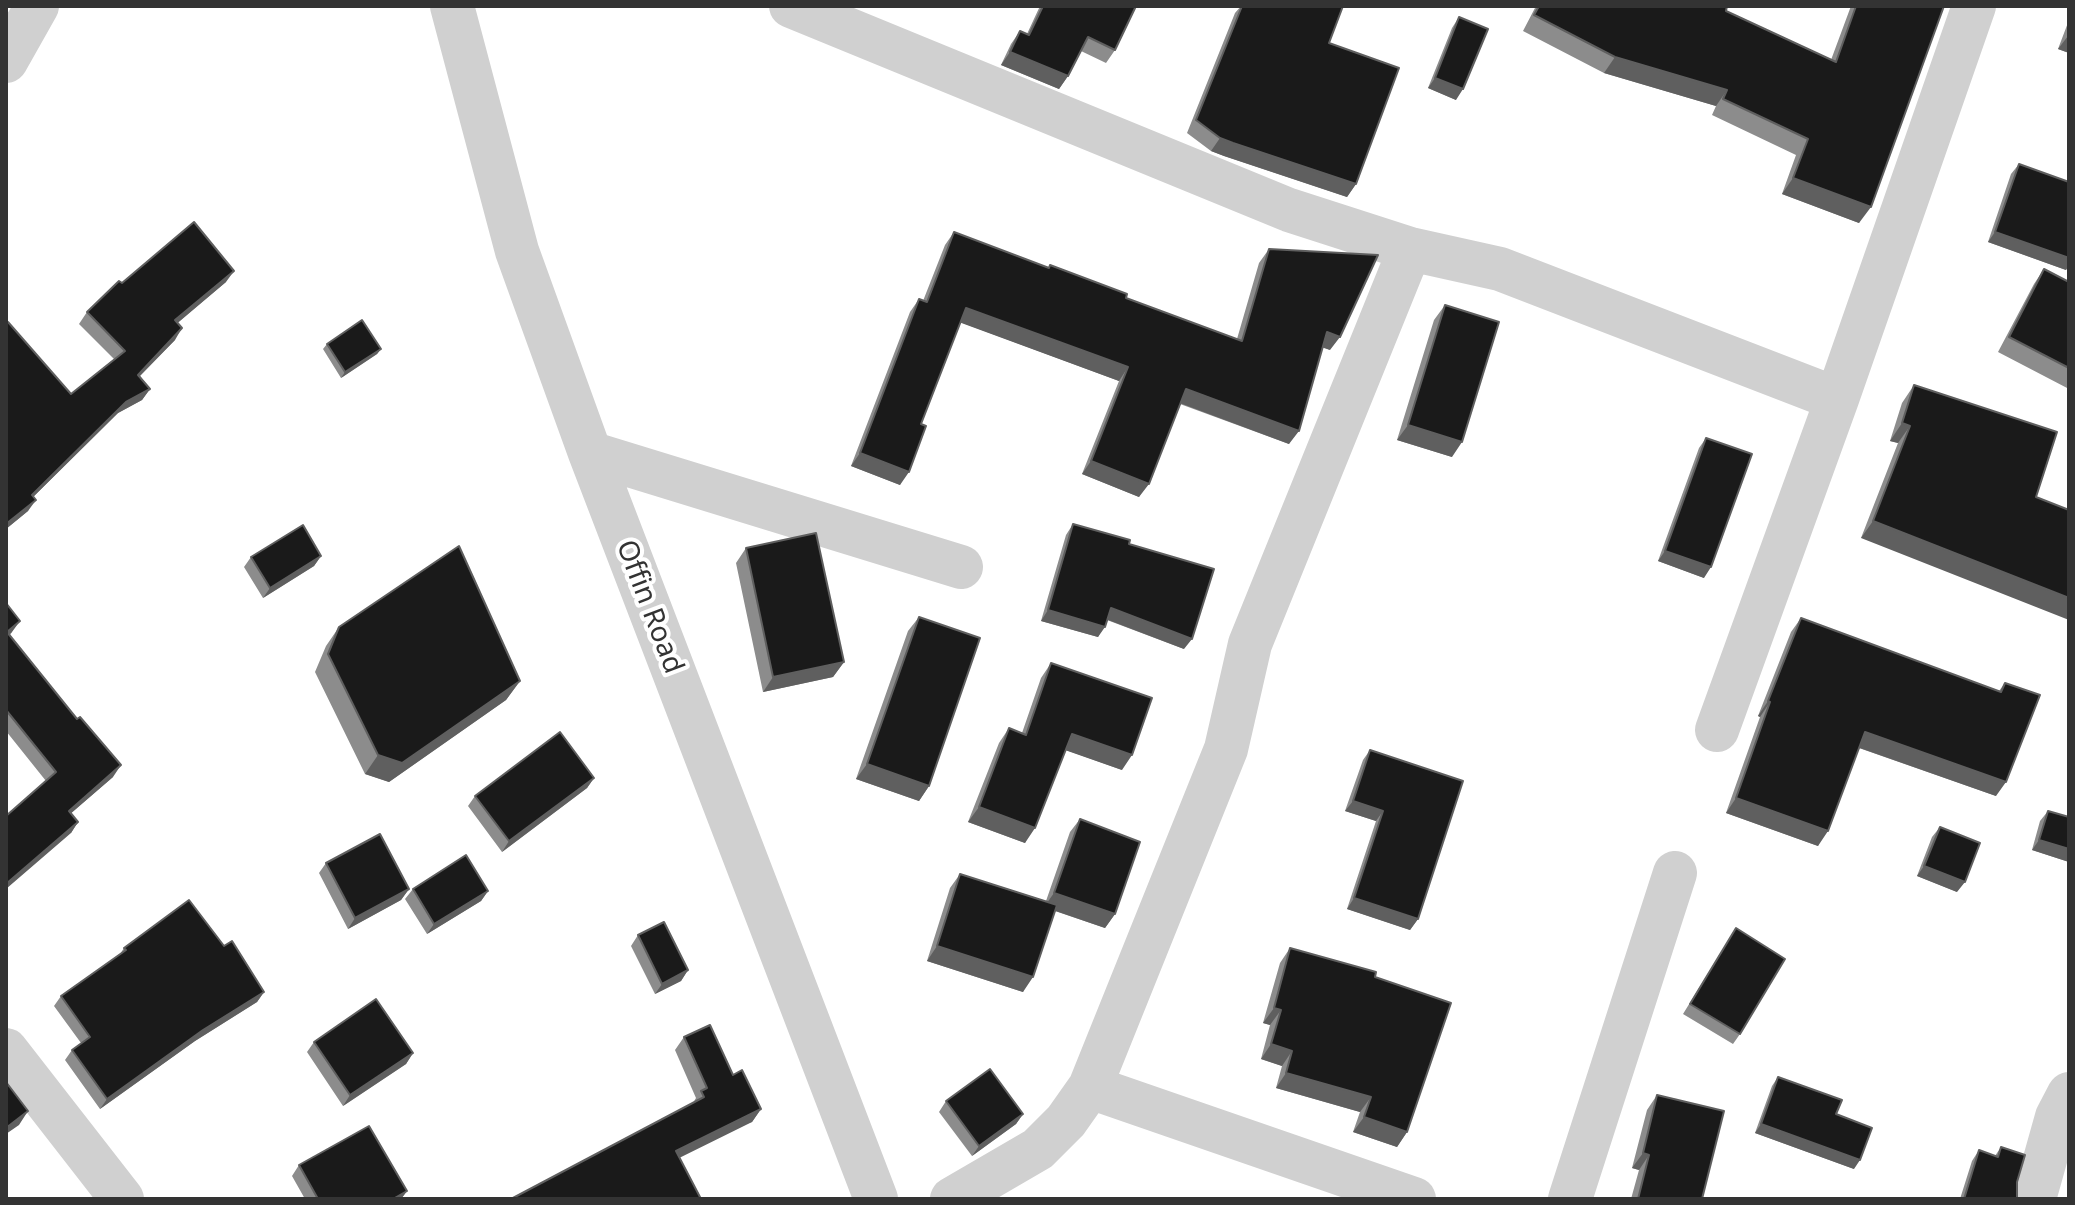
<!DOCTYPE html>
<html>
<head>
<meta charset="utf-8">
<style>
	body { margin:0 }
	#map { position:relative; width:2075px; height:1205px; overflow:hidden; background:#fff; font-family:"Noto Sans",sans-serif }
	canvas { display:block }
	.frame { position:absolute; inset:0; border:8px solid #333; pointer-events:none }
</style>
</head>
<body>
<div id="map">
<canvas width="2075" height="1205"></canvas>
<div class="frame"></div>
</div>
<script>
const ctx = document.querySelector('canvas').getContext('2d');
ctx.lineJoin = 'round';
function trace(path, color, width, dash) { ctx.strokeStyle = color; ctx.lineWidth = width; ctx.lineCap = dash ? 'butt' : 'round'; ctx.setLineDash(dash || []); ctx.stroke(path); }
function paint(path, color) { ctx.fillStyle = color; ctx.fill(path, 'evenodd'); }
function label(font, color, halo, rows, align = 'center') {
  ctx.font = font + ' "Noto Sans",sans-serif'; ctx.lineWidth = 8; ctx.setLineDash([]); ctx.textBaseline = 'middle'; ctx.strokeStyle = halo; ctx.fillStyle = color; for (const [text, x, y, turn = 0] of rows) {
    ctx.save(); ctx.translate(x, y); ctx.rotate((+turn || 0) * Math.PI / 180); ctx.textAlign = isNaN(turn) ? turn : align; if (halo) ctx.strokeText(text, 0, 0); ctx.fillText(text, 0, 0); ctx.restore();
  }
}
const minor = new Path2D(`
	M452,6l65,245 73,202 286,746
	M791,6l498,204 121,39 90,20 337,130
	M6,61l31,-55
	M590,453l371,114
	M1717,730l120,-331 137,-393
	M6,1050l116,149
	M1090,1087l324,112
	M952,1199l86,-50 28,-28 24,-34 136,-338 24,-105 160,-395
	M1570,1199l105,-326
	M2034,1199l23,-82 12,-23`);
const wall = new Path2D(`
	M1040,6h96l-21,44 -9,13 -25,-12 -13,25 -9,13 -58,-24 10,-21 9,-13 7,3z
	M1241,6h102l-14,37 27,141 -9,13 -123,-41 -13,-5 -24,-18 48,-120z
	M1536,6h191l-1,5 105,49 20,-54h93l-85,217 -77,-29 14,-39 -84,-40 4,-9 -112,-33 -81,-42z
	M1459,17l-3,83 -28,-12 24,-60z
	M2069,20v33l-11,-4z
	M2019,164l50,18v83l-3,5 -78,-28 23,-68z
	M954,232l94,36 2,-3 76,33 111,41 22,-76 10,-14 61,101 -7,-3 -34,97 -109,-40 -41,93 -57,-23 37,-93 -159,-59 -39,102 -21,61 -49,-19 59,-154 9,-13 4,2 22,-56z
	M2044,269l25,13v107l-71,-37 36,-68z
	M226,282l-49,41 -2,17 -35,36 10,13 -8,11 -24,13 -85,84 -5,14 -22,18v-205l65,70 43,-35 -35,-35 8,-12 35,-29z
	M1445,305l7,152 -55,-17 37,-120z
	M327,344l54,5 -4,5 -36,24 -18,-29z
	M1914,385l122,112 -175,41 37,-95 -8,-2 12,-38z
	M1706,438l-2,140 -46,-17 41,-113z
	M1073,524l56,20 55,105 -77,-29 -9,17 -57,-16 25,-86z
	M746,548l98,114 -11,15 -70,15 -27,-129z
	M321,556l-7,10 -51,32 -19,-31 7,-10z
	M6,603l6,29 -2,3 103,142 -42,36 7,9 -7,11 -25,-52 -40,-50z
	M919,617l10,169 -10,15 -63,-22 52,-148z
	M1801,618l198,73 6,-8 -9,113 -137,-48 -41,98 -92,-33 34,-96 -2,-1 33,-84z
	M339,627l181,54 -14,19 -117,82 -24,-8 -50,-102 11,-26z
	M1051,663l71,107 -56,-20 -41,93 -57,-21 31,-79 10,-15 13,5 19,-55z
	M1370,750l48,169 -8,11 -63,-21 29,-88 -31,-10 18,-51z
	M594,778l-7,10 -85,64 -34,-46 7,-10z
	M2048,811l21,6v45l-37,-12 8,-29z
	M1080,819l35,95 -10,14 -50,-17 -32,81 -96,-31 23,-73 10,-14 86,27 24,-69z
	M1940,827l17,65 -40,-16 15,-39z
	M326,863l83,26 -8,11 -53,29 -29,-56z
	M413,889l75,2 -7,10 -54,33 -22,-35z
	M1736,928l4,106 -7,10 -50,-30z
	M638,935l50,35 -7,11 -26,13 -24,-48z
	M224,946l40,46 -7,10 -62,39 -95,68 -35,-49 7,-10 9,-7 -27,-37 7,-10 59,-42 4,-6z
	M1290,948l85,29 32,155 -10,15 -44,-15 7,-20 -84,-24 6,-22 -21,-7 9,-34 -7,-2 17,-60z
	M684,1037l49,38 28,34 -9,13 -241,77 182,-96 3,-5 -21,-48z
	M314,1042l99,11 -7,11 -63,42 -36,-54z
	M1778,1077l58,37 18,55 -99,-36 17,-47z
	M1657,1095l45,104h-71l8,-29 -7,-2 15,-58z
	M946,1101l77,13 -7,10 -44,32 -33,-44z
	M2001,1147l16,35v17h-57l12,-38 7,-11 16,6z
	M299,1165l108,26 -6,8h-96l-13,-23z`);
const shadedWall = new Path2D(`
	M2068,36l1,1v16l-11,-4z
	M1010,52l58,24 -9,13 -58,-24z
	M1615,57l112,33 -11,16 -112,-33z
	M1435,78l28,11 -7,11 -28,-12z
	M1220,138l136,46 -9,13 -123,-41 -13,-5z
	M1793,178l78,29 -12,16 -77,-29z
	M1995,232l74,26v7l-3,5 -78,-28z
	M234,271l-8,11 -59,50 8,-12z
	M966,308l162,59 -9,14 -163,-60z
	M182,328l-7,12 -45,46 8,-11z
	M1327,332l13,5 -10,13 -12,-4z
	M381,349l-4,5 -36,24 4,-6z
	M150,389l-8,11 -24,13 -94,93 8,-11 94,-93z
	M1186,389l113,42 -10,13 -112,-42z
	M1902,423l8,3 -12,17 -8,-2z
	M1408,425l54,17 -10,15 -55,-17z
	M860,453l49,19 -9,13 -49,-19z
	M1091,461l58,23 -10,13 -57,-23z
	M36,500l-8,11 -22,18v-5z
	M1873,521l196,77v22l-208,-82z
	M1665,551l46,16 -7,11 -46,-17z
	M321,556l-7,10 -51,32 7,-10z
	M1111,608l81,31 -8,10 -81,-31z
	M1048,610l57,17 -7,10 -57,-16z
	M20,621l-8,11 -6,5v-4z
	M844,662l-11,15 -70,15 10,-15z
	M520,681l-14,19 -117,82 -24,-8 13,-19z
	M1768,701l2,1 -10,15 -2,-1z
	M1865,732l141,50 -10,14 -142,-50z
	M1072,734l60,21 -10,15 -60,-21z
	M867,764l62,22 -10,15 -63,-22z
	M121,765l-8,12 -52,45 8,-11z
	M594,778l-7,10 -85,64 7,-11z
	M1736,798l92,33 -10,15 -92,-33z
	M1353,801l30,10 -7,10 -31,-10z
	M979,807l56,21 -10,15 -57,-21z
	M78,822l-7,11 -65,56v-5z
	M2039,840l30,9v13l-37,-12z
	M1924,866l41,16 -8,10 -40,-16z
	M409,889l-8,11 -53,29 7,-11z
	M488,891l-7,10 -54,33 7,-10z
	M1054,893l61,21 -10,14 -61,-21z
	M1354,898l64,21 -8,11 -63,-21z
	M937,946l96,31 -10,15 -96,-31z
	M688,970l-7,11 -26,13 7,-10z
	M264,992l-7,10 -62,39 -95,68 7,-10 96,-69z
	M1274,1008l7,2 -11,15 -7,-2z
	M1271,1044l21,7 -10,15 -21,-7z
	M413,1053l-7,11 -63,42 7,-11z
	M1286,1073l85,24 -11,15 -84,-24z
	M761,1109l-9,13 -85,42 9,-13z
	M28,1111l-9,14 -13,9v-6z
	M1023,1114l-7,10 -44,32 7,-10z
	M1364,1117l43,15 -10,15 -44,-15z
	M1761,1124l99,36 -6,9 -99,-36z
	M1643,1153l6,2 -10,15 -7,-2z
	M407,1191l-6,8h-8z`);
const building = new Path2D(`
	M1043,6h93l-21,44 -27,-13 -20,39 -58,-24 10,-21 9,4z
	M1242,6h101l-14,37 70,25 -43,116 -123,-41 -13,-5 -24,-18z
	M1539,6h188l-1,5 110,51 20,-56h88l-73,201 -78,-29 15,-39 -85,-40 4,-9 -112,-33 -81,-42z
	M1459,17l29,12 -25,60 -28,-11z
	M2019,164l50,18v76l-74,-26z
	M194,222l40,49 -59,49 7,8 -44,47 12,14 -24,13 -94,93 4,5 -30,24v-200l2,-2 63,72 54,-43 -38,-39 32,-31 3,2z
	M954,232l95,36 1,-3 77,29 -1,4 116,43 27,-92 109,6 -38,82 -13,-5 -28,99 -113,-42 -37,95 -58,-23 37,-94 -162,-59 -45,116 5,2 -17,46 -49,-19 59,-154 8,3z
	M2044,269l25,13v86l-60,-31z
	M1445,305l54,17 -37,120 -54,-17z
	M362,320l19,29 -36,23 -18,-28z
	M1914,385l143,47 -21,65 33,13v88l-196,-77 37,-95 -8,-3z
	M1706,438l46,16 -41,113 -46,-16z
	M1073,524l57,16 -1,4 85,25 -22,70 -81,-31 -6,19 -57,-17z
	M303,525l18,31 -51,32 -19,-31z
	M816,533l28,129 -71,15 -27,-129z
	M459,546l61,135 -118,82 -24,-8 -50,-101 11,-27z
	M6,603l14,18 -13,11 70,87 3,-2 41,48 -52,46 9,11 -72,62v-68l50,-44 -50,-62z
	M919,617l61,21 -51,148 -62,-22z
	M1801,618l200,74 4,-9 35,12 -34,87 -141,-50 -37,99 -92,-33 34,-96 -2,-1z
	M1051,663l101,35 -20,57 -60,-21 -37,94 -56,-21 30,-79 17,7z
	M560,732l34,46 -85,63 -34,-45z
	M1370,750l93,31 -45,138 -64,-21 29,-87 -30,-10z
	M2048,811l21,6v32l-30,-9z
	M1080,819l60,23 -25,72 -61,-21z
	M1940,827l40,16 -15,39 -41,-16z
	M380,834l29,55 -54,29 -29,-55z
	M466,855l22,36 -54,33 -21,-35z
	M960,874l97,31 -24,72 -96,-31z
	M189,900l35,46 8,-5 32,51 -61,38 -96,69 -35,-49 18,-13 -29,-41 65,-46 -2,-2z
	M664,922l24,48 -26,14 -24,-49z
	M1736,928l49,31 -45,75 -50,-30z
	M1290,948l86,24 -1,5 76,26 -44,129 -43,-15 7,-20 -85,-24 6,-22 -21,-7 10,-34 -7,-2z
	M376,999l37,54 -63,42 -36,-53z
	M710,1025l23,50 9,-5 19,39 -85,42 25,48h-190l193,-102 -3,-6 6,-3 -23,-51z
	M990,1069l33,45 -44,32 -33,-45z
	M1778,1077l64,23 -6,14 36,14 -12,32 -99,-36z
	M6,1082l22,29 -22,17z
	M1657,1095l67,16 -22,88h-64l11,-44 -6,-2z
	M369,1126l38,65 -14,8h-75l-19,-34z
	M2001,1147l24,8 -8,27v17h-53l15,-49 19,7z`);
const streetNames = [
	["Offin Road",649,607,69]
];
trace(minor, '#d0d0d0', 44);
paint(wall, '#8c8c8c');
paint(shadedWall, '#5f5f5f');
paint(building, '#1a1a1a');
trace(building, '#5f5f5f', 2);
label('28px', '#333', '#fff', streetNames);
</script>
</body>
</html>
